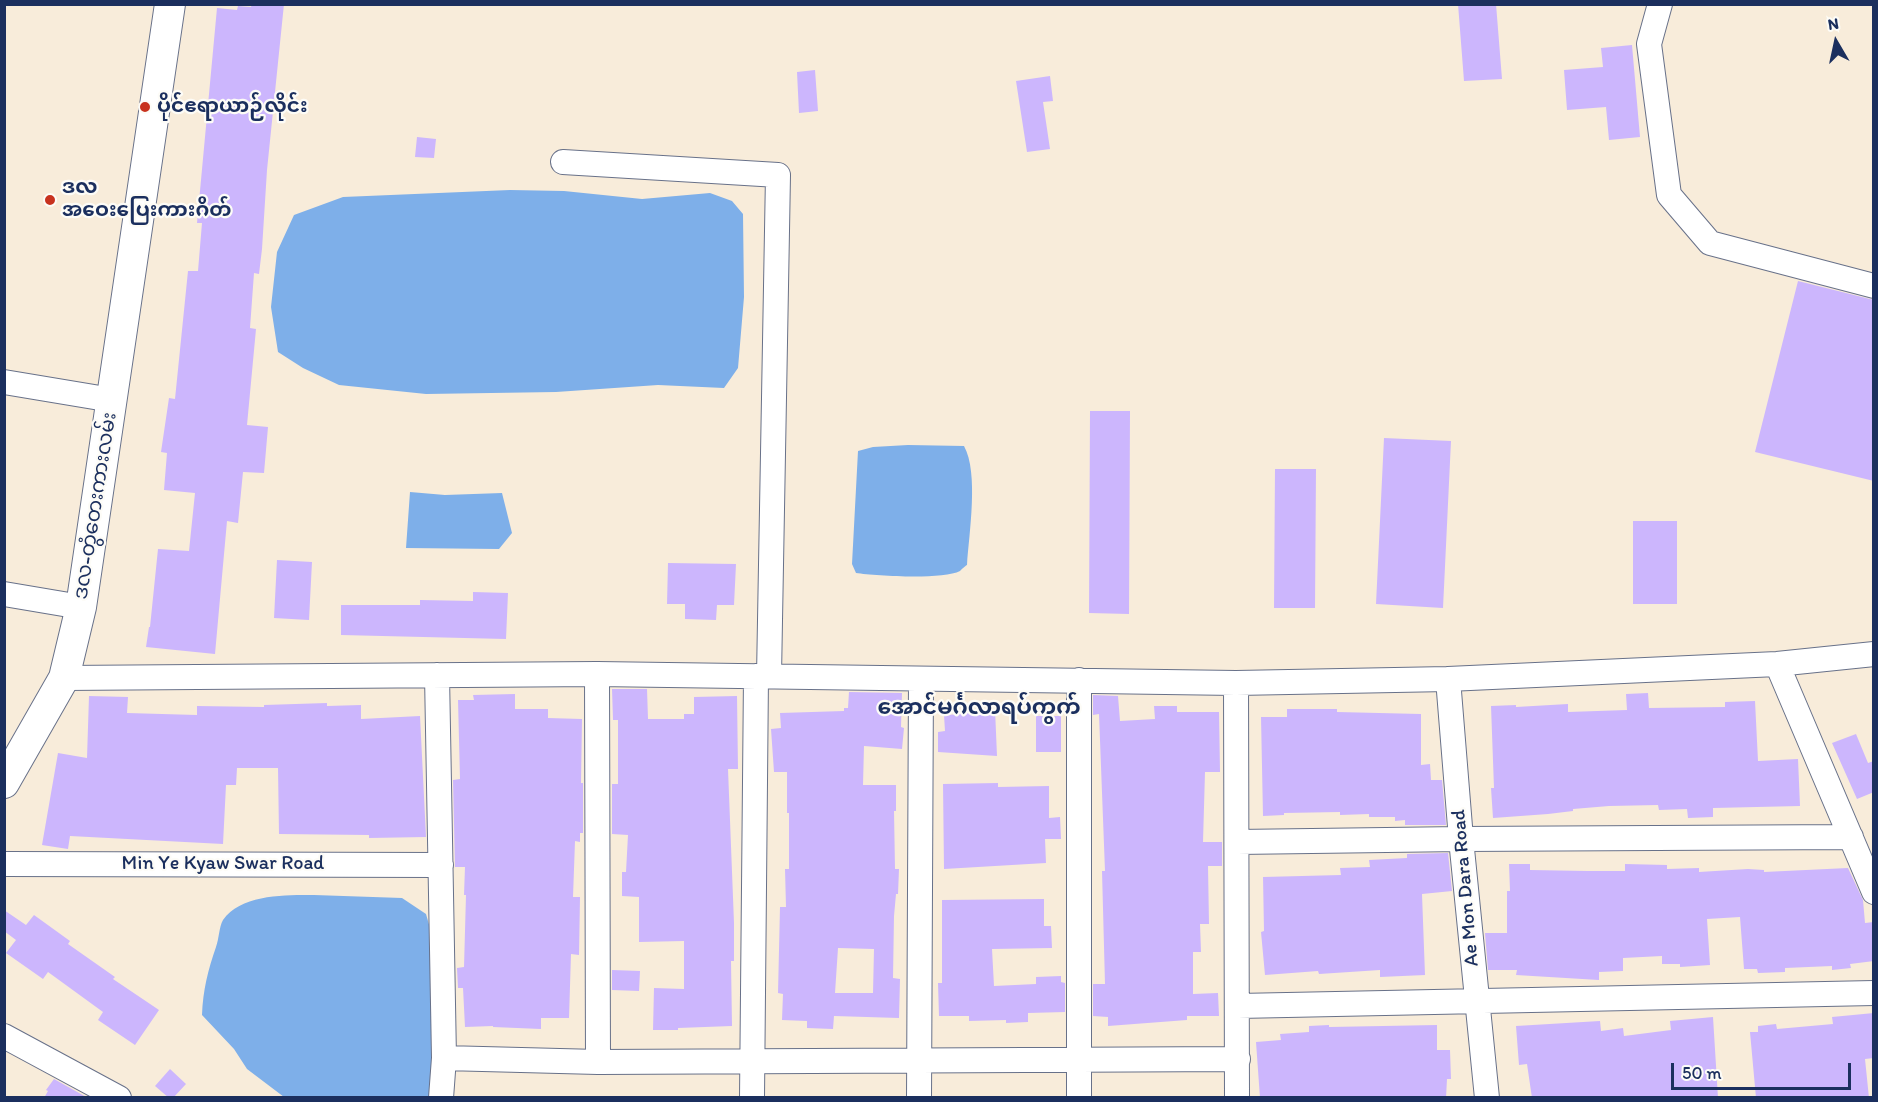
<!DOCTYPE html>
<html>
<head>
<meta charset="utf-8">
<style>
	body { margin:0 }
	#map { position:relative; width:1878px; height:1102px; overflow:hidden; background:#f8ecda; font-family:Itim,sans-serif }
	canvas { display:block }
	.frame { position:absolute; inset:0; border:6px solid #1b2f5e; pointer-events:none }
	.north { position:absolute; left:1806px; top:12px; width:60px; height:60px; -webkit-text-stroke:4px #fdfcf7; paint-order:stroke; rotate:351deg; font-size:16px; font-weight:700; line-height:24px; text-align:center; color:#1b2f5e }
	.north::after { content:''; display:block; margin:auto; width:21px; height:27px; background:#1b2f5e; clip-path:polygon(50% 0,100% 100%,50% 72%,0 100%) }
	.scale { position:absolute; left:1671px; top:1063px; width:180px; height:27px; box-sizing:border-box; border:3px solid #1b2f5e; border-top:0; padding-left:8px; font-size:18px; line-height:21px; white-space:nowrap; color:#1b2f5e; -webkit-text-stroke:4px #fdfcf7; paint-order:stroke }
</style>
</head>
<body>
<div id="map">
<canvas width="1878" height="1102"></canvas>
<div class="frame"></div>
<div class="north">N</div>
<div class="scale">50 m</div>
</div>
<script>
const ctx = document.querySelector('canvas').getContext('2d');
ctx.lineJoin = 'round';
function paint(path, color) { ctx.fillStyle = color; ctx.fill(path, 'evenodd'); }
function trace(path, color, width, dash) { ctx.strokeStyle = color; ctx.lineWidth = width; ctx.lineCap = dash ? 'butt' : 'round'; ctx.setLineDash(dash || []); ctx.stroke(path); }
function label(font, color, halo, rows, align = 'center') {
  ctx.font = font + ' Itim,"Noto Sans Myanmar",sans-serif'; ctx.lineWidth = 4.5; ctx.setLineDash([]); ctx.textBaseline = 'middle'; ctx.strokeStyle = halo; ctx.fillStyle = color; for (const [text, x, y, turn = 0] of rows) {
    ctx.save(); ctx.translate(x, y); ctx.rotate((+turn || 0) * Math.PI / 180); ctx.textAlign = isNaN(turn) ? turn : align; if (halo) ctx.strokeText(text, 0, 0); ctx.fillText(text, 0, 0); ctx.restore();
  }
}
const water = new Path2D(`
	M510,190l54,1 78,8 68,-6 22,8 11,13 1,83 -6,71 -14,20 -66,-3 -102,7 -130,2 -87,-9 -36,-17 -25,-16 -7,-45 6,-55 17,-37 49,-18z
	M908,445l56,1c15,27 5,88 3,119 -1,0 -7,6 -7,6 -17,9 -84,5 -104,2l-4,-9 6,-113 15,-4z
	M410,492l35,3 57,-2 10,40 -13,16 -93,-1z
	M314,895l88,3 24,16 6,21 2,54 -4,108h-146l-37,-28 -13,-20 -32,-34c1,-25 6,-45 14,-68 3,-8 3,-20 7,-27 18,-26 63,-25 91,-25z`);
const building = new Path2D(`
	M252,4h32l-17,166 -5,79 -3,25 -5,-1 -4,55 6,1 -9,96 21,2 -4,46 -21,-1 -5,51 -11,-2 -12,133 -69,-7 3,-20h1l8,-78 31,2 6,-58 -31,-3 3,-37 -6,-1 8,-54 6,1 13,-128h10l4,-48h-5l20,-215 20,2 1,-4 13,1z
	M1458,4h38l6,75 -38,2z
	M1632,45l8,92 -31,3 -3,-33 -39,3 -3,-40 39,-3 -2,-19z
	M815,70l3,41 -19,2 -2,-41z
	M1050,76l3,25 -10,1 7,47 -23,3 -11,-71z
	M417,137l19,2 -2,19 -19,-1z
	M1798,281l76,19v181l-119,-29z
	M1090,411h40l-1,203 -40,-1z
	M1384,438l67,3 -8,167 -67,-4z
	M1275,469h41l-1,139h-41z
	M1633,521h44v83h-44z
	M277,560l35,2 -3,58 -35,-2z
	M668,563l68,1 -2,41h-17l-1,15 -31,-1v-15h-18z
	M473,592l35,1 -2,46 -165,-4v-30h79v-5l53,1z
	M612,689h35l1,30h36v-5h10v-17l43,-1 1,73h-10l6,154v38h-3l1,65 -54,2v2h-25l1,-42 30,1v-48l-45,1v-45l-17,-1v-24h4l2,-37 -16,-1v-50h6v-64h-5z
	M849,692l53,1 -1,34 3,1 -2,21 -38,-3 -1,39h33v26h-2l1,58h4l-1,25h-2l-2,22 -1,62 7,1 -1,39 -65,-2 -1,13 -26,-1v-7l-25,-1 1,-26 -5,-1 2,-86h6l-1,-38h4v-56h-2v-41h-13l-3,-43 10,-1 -1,-15 64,-2v-3h4zM838,948l36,1 -1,44h-38z
	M1648,693l1,15 76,-1v-5l30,-1 3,60 40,-2 2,47 -87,2v9l-25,1 -1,-9 -28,1 -1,-5 -49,1 -36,3v2l-25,3 -55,4 -2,-30h3l-3,-82 25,-1v2l52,-3v8l59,-2 -1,-16z
	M515,694v15h33v9l34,1 -1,64h2v50h-3v9l-5,-1 -2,56h7l-1,58 -8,-1 -2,64h-28v11l-48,-2v-1l-28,1 -2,-39h-5l-1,-20 7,-1 2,-72h-2l1,-28h-10l-2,-87 7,-1 -2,-79h16l-1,-5z
	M1093,695l25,1 2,25 35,-2 -1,-13h23v6h42l1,60h-15l-2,70h19v24h-14l1,58h-9l1,28h-8v42l25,-1 1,23h-32v4l-79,6v-9l-15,-1v-32h12l-3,-113h3l-6,-157 -6,1z
	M89,696l39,1 -1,16 70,2v-9l67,1v-2l63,-2v3l34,-1v14l59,-3 6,121 -57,1v-3l-90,-1 -1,-66h-41l-1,17h-10l-3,59 -153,-8 -2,13 -26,-4 16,-92 29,5z
	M995,709l2,47 -59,-4v-20l7,-1 -1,-16 21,-1 -1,-4z
	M1287,709h50v3l84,2v51l9,-1 1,16h11l4,45h-41v-5l-10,1v-4h-26v-3l-29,1v-3l-56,1v2l-21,1 -2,-99h26z
	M1036,716h25v36h-25z
	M1856,734l12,29 6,-2v31l-17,7 -25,-56z
	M998,783v4l51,-1v32l11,-1 1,22h-16l1,24 -102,6 -1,-85z
	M1448,853l4,38 -30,3 3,81 -45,2v-7l-61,4 -1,-3 -53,4 -4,-43 3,-1 -1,-54 78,-2 -1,-7 30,-1 -1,-7 38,-2v-4z
	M1509,864h21v6l57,1h38v-7l42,1v4l32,-1v4l49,-3 16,1v2l84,-4 15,32 2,23 9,-1v39l-24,3 1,4 -19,2v-4l-47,2v4l-27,1 -1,-4h-13l-4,-52 -33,2 3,46 -30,2v-3h-18v-8l-39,2v13l-24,1v8l-83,-5 1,-5h-29l-3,-37h22v-42h3z
	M1044,899v27h7l1,22 -60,1 2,37 42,-2v-7l25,-1v6l4,1v29l-37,1v9l-22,1v-3l-37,1v-5h-30l-1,-33h4v-83z
	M4,910l22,15 8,-10 36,26 -2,3 47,33 -2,2 46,31 -24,35 -37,-25 5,-8 -55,-40 -5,7 -37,-26 10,-13 -12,-9z
	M612,970l28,1 -1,20 -27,-1z
	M1874,1013v45l-9,1 4,39h-113l-6,-66h8v-6l18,-2 1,5 56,-5 -1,-7z
	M1713,1017l5,81h-186l-5,-34 -8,1 -3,-39 84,-5 1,10 22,-3 1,8 47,-6 -1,-9z
	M1329,1025v2l108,-2v25h13l1,29h-4l-1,19h-186l-4,-56 25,-2 -1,-6 29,-2v-6z
	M170,1069l16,15 -13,14h-4l-14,-12z
	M54,1079l34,19h-44l4,-7 -2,-1z`);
const minor = new Path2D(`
	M1660,4l-11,40 20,151 41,48 164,43
	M563,162l215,13 -9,501
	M4,382l108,18
	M4,594l77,13
	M1777,664l97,228
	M597,674l1,388
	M437,675l7,383 -3,40
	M64,678l533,-4 639,9 212,-4 329,-15 97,-10
	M1448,679l13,160 26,259
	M1236,683l1,415
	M1237,842l224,-3 390,-2
	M4,864l437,1
	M1238,1006l636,-13
	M4,1036l115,62
	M444,1058l154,4 640,-3
	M752,1098l4,-422
	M919,1098l2,-419
	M1079,1098v-418`);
const major = new Path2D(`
	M4,783l60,-105 17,-71 89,-603`);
const markers = [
	[145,107,6,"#c8321e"],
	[50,200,6,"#c8321e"]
];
const poiNames = [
	["ပိုင်ဧရာယာဉ်လိုင်း",157,107],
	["ဒလ",62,188],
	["အဝေးပြေးကားဂိတ်",62,211]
];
const streetNames = [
	["ဒလ-တွံတေးကားလမ်း",96,506,-81],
	["Min Ye Kyaw Swar Road",223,864],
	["Ae Mon Dara Road",1466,888,-95]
];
const quarterNames = [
	["အောင်မင်္ဂလာရပ်ကွက်",979,708]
];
paint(water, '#7eafe9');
paint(building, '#ccb6fd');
trace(minor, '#687189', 26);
trace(major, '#687189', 32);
trace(minor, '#fff', 24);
trace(major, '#fff', 30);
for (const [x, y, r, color] of markers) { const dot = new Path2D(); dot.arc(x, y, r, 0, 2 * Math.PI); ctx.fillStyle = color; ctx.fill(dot); trace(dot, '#fdfcf7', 2); }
label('bold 20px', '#1b2f5e', '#fdfcf7', poiNames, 'left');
label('20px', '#1b2f5e', '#fdfcf7', streetNames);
label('bold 22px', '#1b2f5e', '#fdfcf7', quarterNames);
</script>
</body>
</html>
